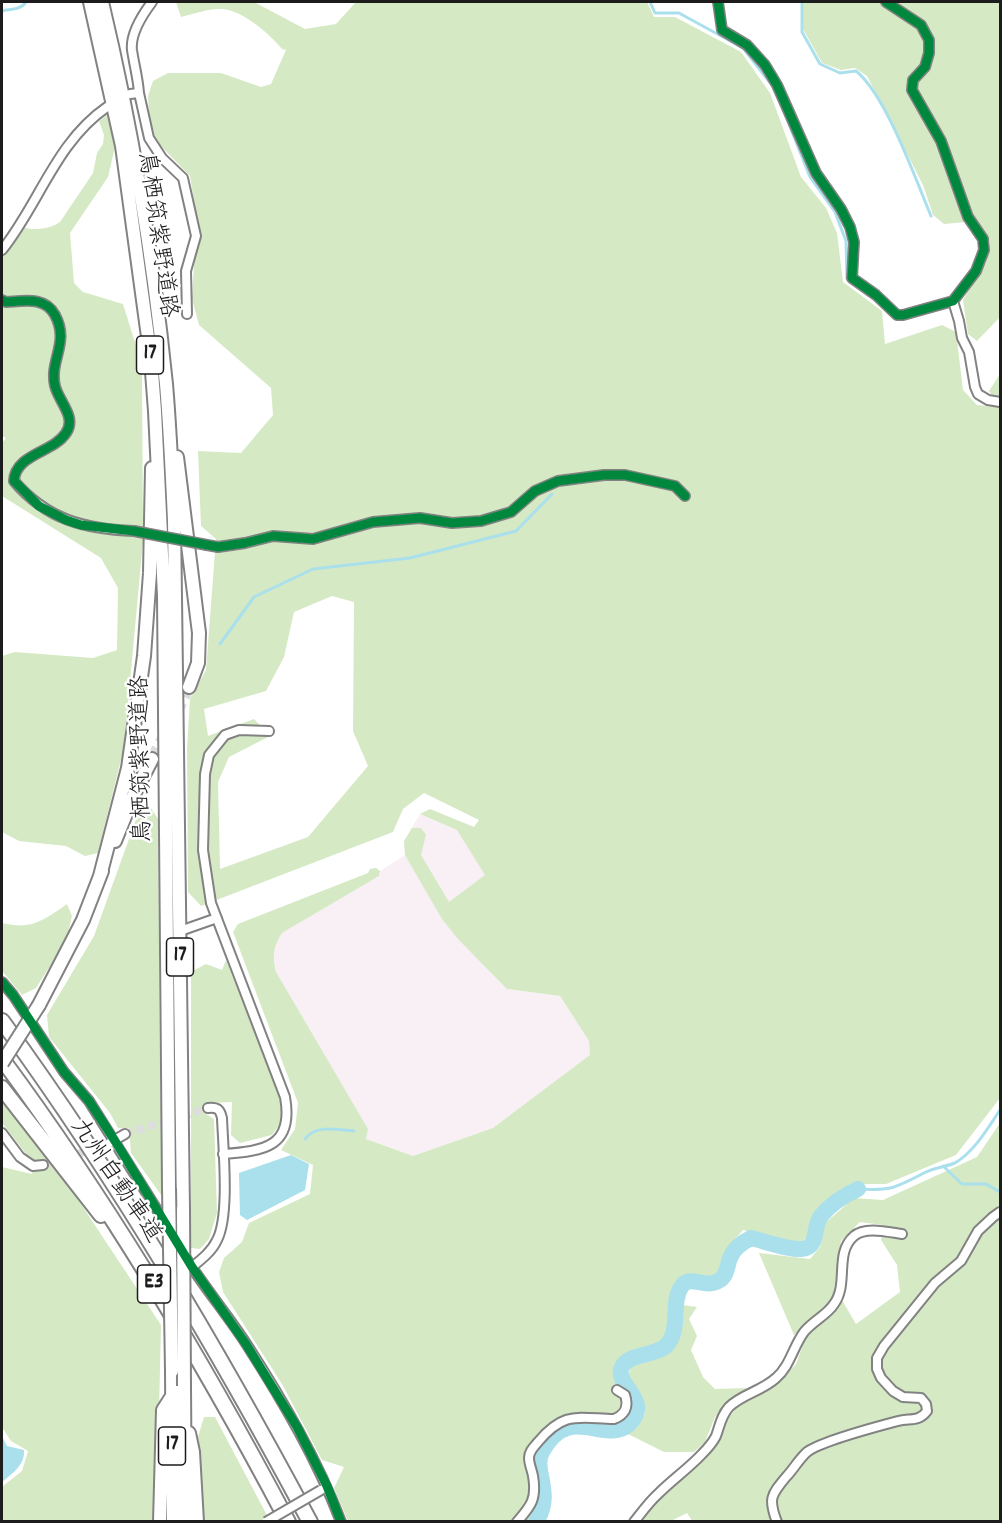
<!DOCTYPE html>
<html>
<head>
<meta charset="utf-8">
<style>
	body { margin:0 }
	#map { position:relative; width:1002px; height:1523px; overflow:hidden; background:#fff; font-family:Dekko,sans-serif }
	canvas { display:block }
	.frame { position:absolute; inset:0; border:3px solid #1c1c1c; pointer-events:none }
</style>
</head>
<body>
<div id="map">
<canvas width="1002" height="1523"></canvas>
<div class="frame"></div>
</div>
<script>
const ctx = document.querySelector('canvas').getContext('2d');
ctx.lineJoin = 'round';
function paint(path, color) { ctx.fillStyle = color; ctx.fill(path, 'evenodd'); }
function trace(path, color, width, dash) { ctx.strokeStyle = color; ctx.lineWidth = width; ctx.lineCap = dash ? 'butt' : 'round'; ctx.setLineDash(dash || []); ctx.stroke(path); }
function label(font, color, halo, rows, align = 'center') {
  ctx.font = font + ' Dekko,"Klee One",sans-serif'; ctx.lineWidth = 5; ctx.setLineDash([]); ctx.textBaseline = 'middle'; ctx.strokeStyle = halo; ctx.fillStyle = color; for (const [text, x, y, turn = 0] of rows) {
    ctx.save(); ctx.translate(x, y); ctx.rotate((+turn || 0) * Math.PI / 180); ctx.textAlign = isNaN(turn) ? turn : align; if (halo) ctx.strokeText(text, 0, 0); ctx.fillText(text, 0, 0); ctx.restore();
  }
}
const built = new Path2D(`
	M420,814l49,21 24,42 14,112 53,7 29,45 2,14 -98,73 -80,28 -47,-17 -90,-167 -3,-14 1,-13 8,-12 97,-57 1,-5 25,-16 -1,-14z`);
const green = new Path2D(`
	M176,2h78l51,27 31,-5 20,-22h291l7,15h21l66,35 29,41 31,84 25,31 11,25 6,49 39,29 3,33 57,-19 14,7 7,58 14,15 22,2 -10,-16 11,-17v724l-44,57 -70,29h-36l-39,34 -2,18 -12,9 -54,-15 -16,19 -5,22 -12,8 -24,-5 -12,14 -3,36 -10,22c-11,3 -25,5 -35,11 -29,16 28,46 -5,67 -23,15 -41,-20 -71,14 -3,4 -9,9 -11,14 -11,24 14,43 -10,69h-181l-14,-33 10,-21 -22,-7 -40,-76 -59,-92 -4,-20 5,-14 18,-16 7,-19 61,-29 3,-29 -32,-15 14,-21 3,-26 -65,-171 5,-8 130,-51 2,-4 6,-1 4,3 -1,5 -97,57c-9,14 -10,23 -6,39l92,157 -2,10 47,17 80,-28 97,-73 -1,-14 -29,-45 -53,-7 -49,-50 -16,-20 -37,-64 -1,-14 8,-13h9l5,7 -5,20 28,47 36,-27 -28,-45 -37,-16 10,-5 44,18 5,-7 -55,-27 -21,16 -10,23 -192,74 -13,-14 -1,-143 3,-50 16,-29 10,-131 -15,-13 -3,-75 43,2 32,-38 -2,-27 -72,-63 -7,-26 2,-34 5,-33 -9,-56 -34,-35 -7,-26 -1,-19 5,-15 15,-8h53l40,14 10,-3 15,-34 -4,-1c-13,-16 -42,-41 -63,-40 -12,0 -26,5 -38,8zM332,596l22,6 -1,129 15,35 -60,71 -88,32 -2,-87 11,-25 41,-21 -16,-17 -46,17 -4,-27 62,-18 18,-34 10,-45z
	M803,2h197v315l-23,24 -9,-7 -5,-34 23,-37 4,-21 -13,-21 -33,3 -11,-9 -10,-30 -56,-109 -12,-8 -14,2 -19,-7 -19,-34z
	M109,114l6,33 -7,30 -38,56 4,50 9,9 40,12 19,61 1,176 -19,206 -26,106 -13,3 -19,-10 -47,-5 -17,-9v-176l13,-4 78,6 24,-8 1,-62 -17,-30 -99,-62v-53l4,-5 -4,-2v-179l20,-30c11,4 29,2 38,-5l33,-49 4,-20 6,-9 1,-9 -5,-14z
	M150,806l8,13 2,261 4,119 -33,-46 -2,-25h-11l-8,-15 -61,-76 -2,-22 47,-79 44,-122z
	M67,904l5,12 -6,25 -30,47 -14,7 -20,-24v-48c29,7 41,-2 65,-19z
	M226,960l56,143 -1,20 -9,12 -32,8 -9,-8 1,-33 -23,1 -3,11 8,5 3,94 -8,26 -9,10 -9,-1v-276l15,-8 16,6z
	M2,1098l67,88 92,139 -2,87 -6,109h-151v-34l20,-16 6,-20 -17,-10 -9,-14v-260l30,7 1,-11 -31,-40z
	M1000,1123v82l-3,1 3,1v314l-307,1 -6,-9 -16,8 -33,1 19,-22 58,-54 11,-25 12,-15 37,-20 21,-22 11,-30 35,-34 14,24 44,-32 -3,-27 -16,-25 2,-15 -23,-3 -19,19 -8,57 -39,37 -35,-82 51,6 10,-12 4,-23 30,-26 29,2 94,-43z
	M682,1305l15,2 -8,12 8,17 -6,14 12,27 12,12 32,-1 -22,16 -10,13 -10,25 -11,10h-30l-36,-18 17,-20 -6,-23 -11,-15 4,-12 35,-13 10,-17z
	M204,1417h11l55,104h-66l-6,-84z`);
const water = new Path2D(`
	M291,1155l18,9 -4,26 -58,30 -7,-5 -1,-42z
	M2,1436l5,10 17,4c1,15 -11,23 -22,32z`);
const stream = new Path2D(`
	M650,2l5,11h24l64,35 32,41 35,88 25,35 11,29 1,38
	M802,2v30l18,32 20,9 16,-2c30,24 59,107 75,145
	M2,11c8,-2 19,-1 24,-9
	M220,644l34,-47 59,-28 97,-11 106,-27 36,-37
	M305,1139c11,-15 32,-9 49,-8
	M943,1166l19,18h24l14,8
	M858,1189c33,2 37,-1 66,-16 9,-5 21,-6 31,-10 19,-11 33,-35 45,-53`);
const river = new Path2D(`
	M536,1522c19,-29 -4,-52 6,-70 27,-51 63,-6 87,-28 25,-24 -16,-39 -7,-57 7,-14 33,-11 44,-21 15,-15 5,-41 14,-57 9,-18 24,2 40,-9 8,-5 7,-17 11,-24 4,-9 12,-14 20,-18 13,3 37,12 50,11 19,-1 11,-22 20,-33 9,-11 24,-21 37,-27`);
const streetTunnel = new Path2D(`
	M125,1134l83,-26
	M43,1165l63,-20`);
const primaryTunnel = new Path2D(`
	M176,713l13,-26
	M152,759l15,-28`);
const street = new Path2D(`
	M718,2l4,28 25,15 18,20 12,20 39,88 25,36 9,18 4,15 -2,36 24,17 21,20h6l50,-14 23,-30 8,-21 -1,-11 -15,-22 -27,-76 -29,-51 1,-10 12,-13 4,-14v-13l-8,-15 -35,-23
	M139,93l10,45 13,20 21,20 13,58 -10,35 1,43
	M130,94l9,-1c-1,-15 -5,-29 -7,-43 -2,-17 11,-36 20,-48
	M2,250c37,-46 54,-108 105,-143
	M2,300l4,2c18,-1 39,-6 49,13 15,28 -6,45 0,71 4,16 22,31 11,47 -13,20 -51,21 -52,48 33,39 71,48 120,50
	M953,301l6,20 3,17 7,14 6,35 3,7 10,6 12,2
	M207,545l11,2 27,-4 28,-7 40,3 60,-17 47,-4 32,5 29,-2 30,-9 24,-21 23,-10 46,-6h21l50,11 10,10
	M180,931l37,-13
	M2,982l11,13 51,77 25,29 80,128
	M2,1133l18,24 13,9 10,-1
	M106,1145l19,-11
	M223,1154c41,-3 71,-7 62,-57l-74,-194 -8,-53 2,-76 4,-19 16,-20 14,-5 30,1
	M184,1255c19,31 43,59 63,90 36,56 70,114 94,177
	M192,1267c10,-8 20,-16 25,-27 13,-24 6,-94 5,-122 -2,-9 -5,-11 -14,-10
	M517,1522c14,-16 20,-23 16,-46 -1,-6 -4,-12 -4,-18 0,-7 5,-11 9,-16 26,-31 39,-24 76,-23 11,-4 15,-12 11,-24l-8,-5
	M634,1522c8,-10 15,-20 24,-28 14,-14 31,-26 44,-40 5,-5 11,-12 14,-18 4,-11 5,-20 13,-29 13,-13 33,-16 47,-29 14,-12 17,-31 28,-46 9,-11 23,-17 30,-28 15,-20 0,-51 20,-68 11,-10 34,-4 48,-2
	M777,1522c-9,-23 -6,-27 9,-45 7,-7 13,-18 21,-25 13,-10 72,-26 91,-31 12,-3 21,1 29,-10l-1,-7 -5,-6 -18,-1 -10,-6 -12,-13 -4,-9v-11l7,-12 51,-63 26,-22 17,-30 15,-14 7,-5`);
const primary = new Path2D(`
	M90,2l32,144 29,213 4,52 9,185 5,592
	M102,2c30,126 51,253 64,382 4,46 6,92 8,137l9,688
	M177,457l22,176 -1,30 -9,24
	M115,841l20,-49 17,-33
	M100,876l28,-108 16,-112 6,-83 2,-105
	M39,1005l44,-85 19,-49
	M172,1371l1,151
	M184,1386l1,136
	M189,1433l4,19 4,70
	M160,1522l3,-112 9,-14`);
const highway = new Path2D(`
	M2,1021c116,159 215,327 308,501
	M2,1059c108,146 201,302 286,463
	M2,1088l99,127`);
const streetBridge = new Path2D(`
	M134,531l73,14
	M266,1522l55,-32`);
const primaryBridge = new Path2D(`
	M2,1063l37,-58
	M169,1188l3,183
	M183,1209l1,177`);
const cycleway = new Path2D(`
	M718,2l4,28 25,15 18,20 12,20 39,88 25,36 9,18 4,15 -2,36 24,17 21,20h6l50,-14 23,-30 8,-21 -1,-11 -15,-22 -27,-76 -29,-51 1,-10 12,-13 4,-14v-13l-8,-15 -35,-23
	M2,300l4,2c18,-1 39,-6 49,13 15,28 -6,45 0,71 4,16 22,31 11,47 -13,20 -51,21 -52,48l25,25 27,14 15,5 53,6 84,16 27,-4 28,-7 40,3 60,-17 47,-4 32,5 29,-2 30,-9 24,-21 23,-10 46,-6h21l50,11 10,10
	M2,982l11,13 51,77 25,29 26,40 77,126 54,77 51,83 30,59 14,36`);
const shields = [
	[150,355,27],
	[180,957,27],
	[154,1284,33],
	[172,1446,27]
];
const shieldNames = [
	["17",150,355],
	["17",180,957],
	["E3",154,1284],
	["17",172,1446]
];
const streetNames = [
	["鳥栖筑紫野道路",155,235,82],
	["鳥栖筑紫野道路",144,759,-91],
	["九州自動車道",114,1182,56]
];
paint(built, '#f8f0f4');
paint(green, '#d5eac4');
paint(water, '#aadfec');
trace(stream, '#aadfec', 3);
trace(river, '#aadfec', 16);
trace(streetTunnel, '#ddd', 8, [8, 4]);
trace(primaryTunnel, '#ddd', 12, [12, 6]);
trace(street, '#828282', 12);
trace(primary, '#828282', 16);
trace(highway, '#828282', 18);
trace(street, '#fff', 8);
trace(primary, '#fff', 12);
trace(highway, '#fff', 14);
trace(streetBridge, '#828282', 12, []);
trace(primaryBridge, '#828282', 16, []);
trace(streetBridge, '#fff', 8);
trace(primaryBridge, '#fff', 12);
trace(cycleway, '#00873e', 9);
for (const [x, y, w] of shields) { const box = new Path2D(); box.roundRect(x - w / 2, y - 19, w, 38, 4.5); ctx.fillStyle = '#fff'; ctx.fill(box); trace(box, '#1c1c1c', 1.5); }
label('bold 22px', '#1c1c1c', null, shieldNames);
label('24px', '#1c1c1c', '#fff', streetNames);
</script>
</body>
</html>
